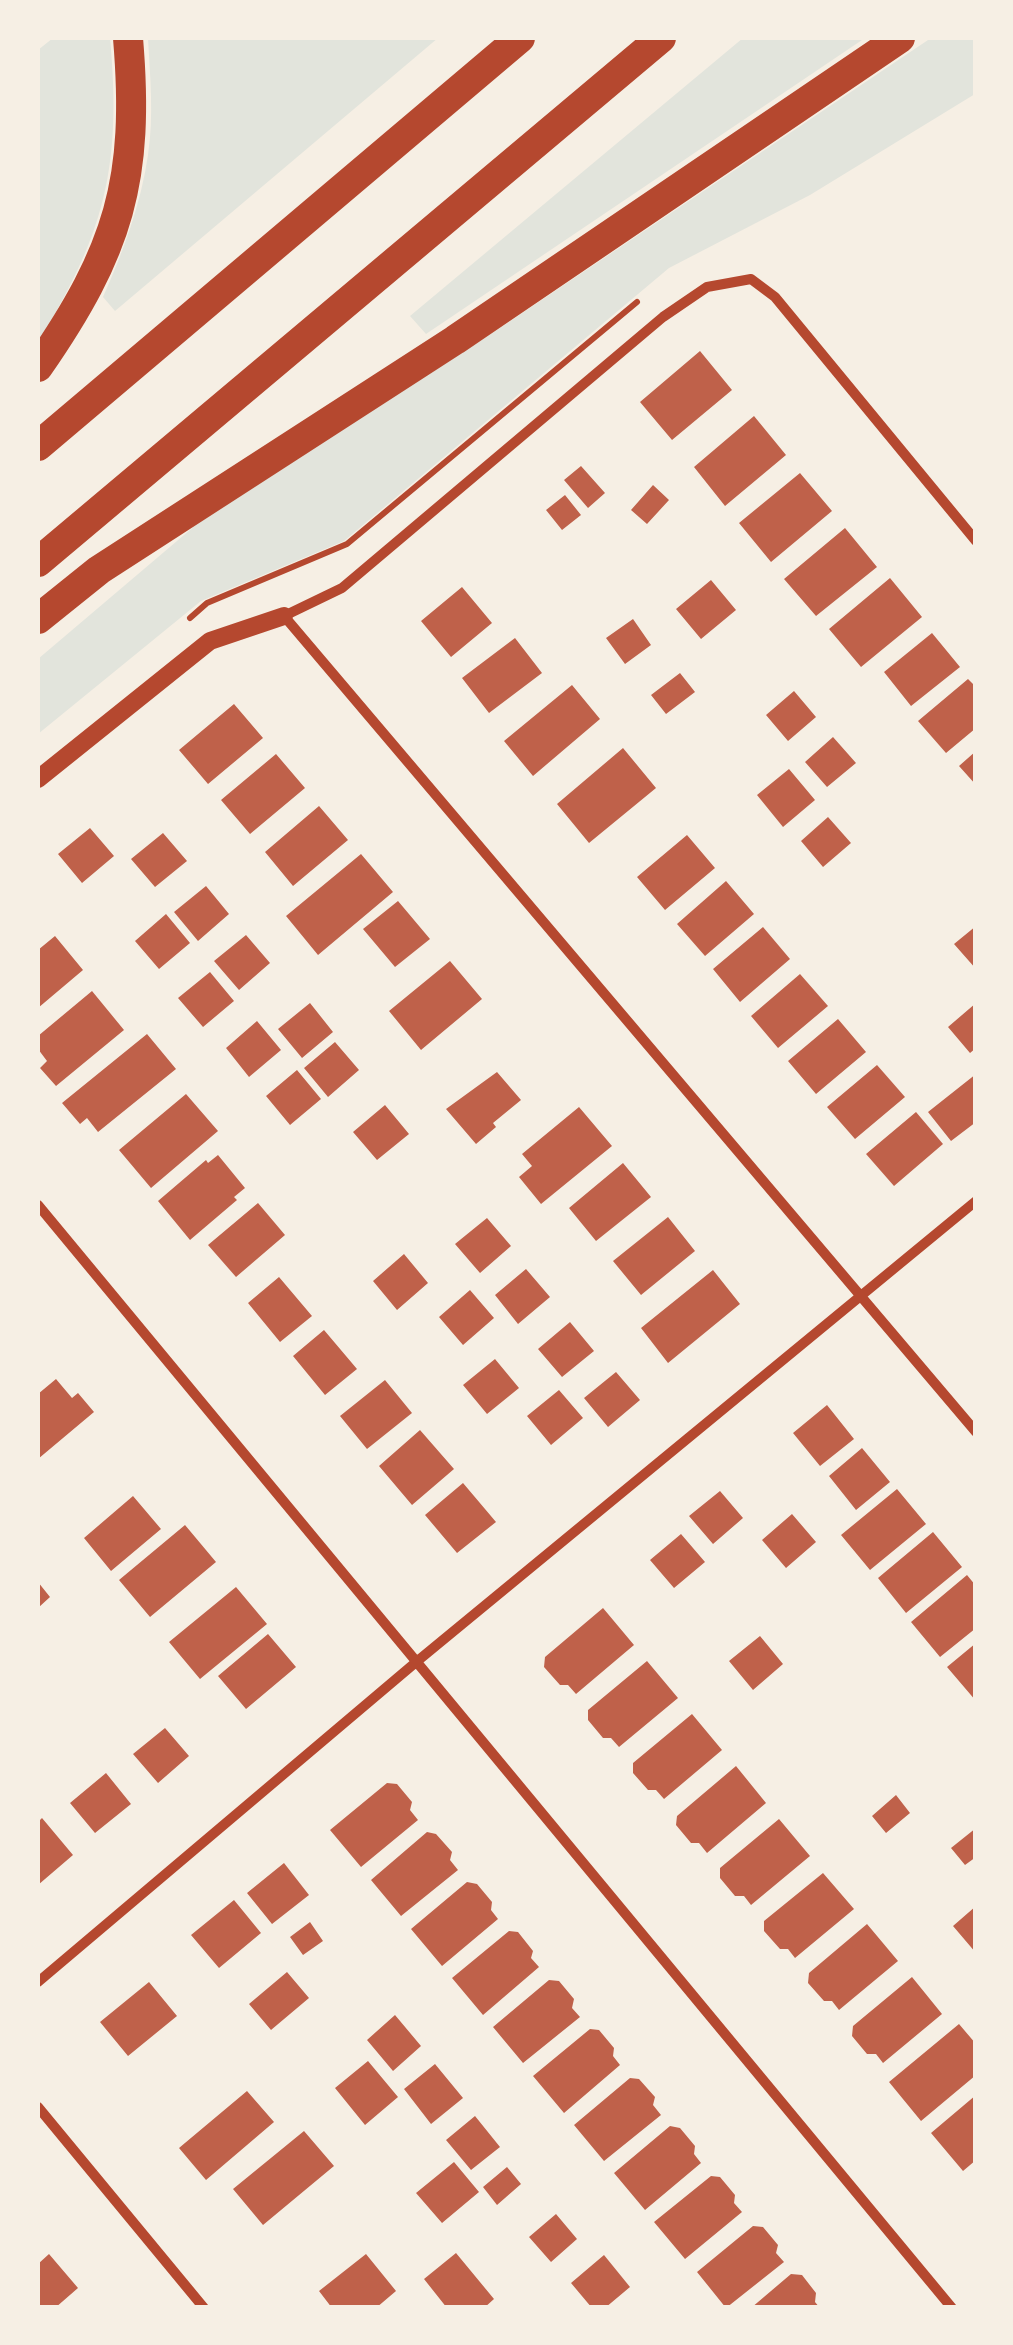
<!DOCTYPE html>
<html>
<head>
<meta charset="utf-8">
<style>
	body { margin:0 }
	#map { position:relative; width:1013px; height:2345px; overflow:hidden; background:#f6efe4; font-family:Cabin,sans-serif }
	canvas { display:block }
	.frame { position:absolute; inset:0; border:40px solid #f6efe4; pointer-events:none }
</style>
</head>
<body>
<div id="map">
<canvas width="1013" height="2345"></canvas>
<div class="frame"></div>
</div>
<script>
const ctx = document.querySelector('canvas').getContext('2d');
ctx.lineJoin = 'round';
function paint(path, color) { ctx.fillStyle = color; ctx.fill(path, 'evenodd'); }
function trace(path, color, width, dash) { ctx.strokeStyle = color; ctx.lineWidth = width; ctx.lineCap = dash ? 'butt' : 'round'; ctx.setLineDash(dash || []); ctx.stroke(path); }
const green = new Path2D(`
	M53,38h57c9,99 3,168 -45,257 -9,16 -17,33 -27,48v-293z
	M148,38h290l-323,273 -12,-14c20,-45 38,-93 45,-142 6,-39 2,-79 0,-117z
	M743,38h122l-439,296 -16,-18z
	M931,38h44v56l-165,101 -141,73 -325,273 -143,60 -163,133v-75l159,-135 303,-196z`);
const building = new Path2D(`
	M700,351l32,39 -60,50 -32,-38z
	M754,416l32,39 -61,51 -31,-39z
	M581,466l24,27 -17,15 -24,-28z
	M800,473l32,38 -61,51 -32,-39z
	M653,485l16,15 -22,24 -16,-14z
	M565,495l16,20 -19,15 -16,-20z
	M845,528l32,39 -61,49 -32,-37z
	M890,578l32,39 -61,50 -32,-38z
	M711,580l25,30 -35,29 -25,-30z
	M462,587l30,36 -41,34 -30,-36z
	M633,619l18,26 -26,19 -19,-26z
	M932,633l28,34 -49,39 -27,-34z
	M515,638l27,35 -53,40 -27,-35z
	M680,673l15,19 -29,22 -15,-19z
	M968,679l8,8v41l-30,25 -28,-32z
	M572,685l28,34 -67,57 -29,-35z
	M794,691l22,26 -28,24 -22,-26z
	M234,704l29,34 -55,46 -29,-34z
	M833,737l23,26 -29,24 -22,-25z
	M623,748l33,40 -67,55 -32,-39z
	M976,751v34l-17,-19z
	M276,754l29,34 -55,46 -29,-34z
	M789,769l26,31 -32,27 -26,-32z
	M319,806l29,34 -55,46 -28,-34z
	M828,817l23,26 -28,24 -22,-26z
	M90,828l24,28 -32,27 -24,-29z
	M163,833l24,28 -32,26 -24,-28z
	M687,835l28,33 -50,42 -28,-33z
	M361,854l32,38 -75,63 -32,-39z
	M726,881l28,33 -49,42 -28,-32z
	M206,886l23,28 -31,27 -24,-29z
	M398,901l32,38 -35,28 -32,-38z
	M166,914l24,29 -31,26 -24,-28z
	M976,926v43l-22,-25z
	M763,927l27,32 -50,43 -27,-33z
	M246,935l24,28 -31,27 -25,-29z
	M55,936l28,34 -45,38v-58z
	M450,961l32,38 -61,51 -32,-39z
	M210,972l24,29 -31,26 -25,-29z
	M800,974l28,32 -50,42 -27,-32z
	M92,991l32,39 -68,56 -16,-18 7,-7 -9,-12v-13z
	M310,1003l23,29 -31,26 -24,-29z
	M976,1003v45l-6,5 -22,-26z
	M838,1019l28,33 -50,42 -28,-33z
	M257,1021l24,29 -32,27 -23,-29z
	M147,1034l29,35 -78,63 -11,-14 -7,6 -18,-21z
	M335,1042l24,28 -31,27 -24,-29z
	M877,1065l28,32 -50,42 -28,-32z
	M297,1070l24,29 -31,26 -24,-29z
	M497,1072l24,28 -28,23 3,4 -20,17 -30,-35z
	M976,1074v48l-25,19 -23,-29z
	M186,1094l32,37 -67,57 -32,-38z
	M385,1105l24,29 -32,26 -24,-28z
	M579,1107l33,39 -71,58 -22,-27 13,-11 -10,-12z
	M916,1112l27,32 -49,42 -28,-32z
	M218,1155l27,33 -11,9 3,3 -47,40 -32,-39 48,-41 2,3z
	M623,1163l28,34 -55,44 -27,-33z
	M258,1203l27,32 -49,42 -28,-32z
	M668,1217l27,34 -54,44 -28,-34z
	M487,1218l24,28 -31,27 -25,-29z
	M404,1254l24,29 -31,27 -24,-29z
	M526,1269l24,28 -32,27 -23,-29z
	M713,1270l27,34 -72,59 -27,-35z
	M279,1277l33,39 -32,26 -32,-39z
	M470,1290l24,28 -31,27 -24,-28z
	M570,1322l24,29 -32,26 -24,-28z
	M324,1330l33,39 -32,26 -32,-39z
	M495,1359l24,29 -32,26 -24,-29z
	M616,1372l24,28 -32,27 -24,-29z
	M56,1379l16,19 6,-5 16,19 -56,47v-65z
	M385,1380l27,33 -45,36 -27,-33z
	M559,1390l24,28 -32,27 -24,-29z
	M827,1405l27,34 -34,27 -27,-33z
	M420,1430l34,39 -42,36 -33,-39z
	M862,1448l28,34 -34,28 -27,-34z
	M463,1483l33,39 -39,31 -32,-38z
	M897,1489l29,35 -56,46 -29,-35z
	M720,1491l23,27 -30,26 -24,-28z
	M133,1496l28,33 -50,42 -27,-33z
	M792,1514l24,28 -30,26 -24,-28z
	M185,1525l31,37 -66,55 -31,-37z
	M933,1532l29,35 -56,46 -28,-35z
	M681,1534l24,28 -31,26 -24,-28z
	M967,1575l9,11v42l-36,29 -29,-35z
	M38,1582l12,15 -12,11z
	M236,1587l31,37 -67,55 -31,-37z
	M603,1608l31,37 -58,49 -8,-9h-8l-16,-18 1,-10z
	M268,1634l28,33 -50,42 -28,-33z
	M760,1636l23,28 -30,26 -24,-29z
	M976,1643v58l-29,-34z
	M647,1661l31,37 -59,49 -8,-9h-8l-15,-18v-10z
	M692,1714l30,36 -58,49 -8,-9h-8l-15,-17v-10z
	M165,1728l24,28 -31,27 -25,-29z
	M736,1766l30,37 -59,50 -8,-10h-8l-15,-18 1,-9z
	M106,1773l25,31 -36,29 -25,-30z
	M387,1783l10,1 15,18 -2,8 8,10 -57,47 -31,-37z
	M896,1795l14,18 -24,20 -14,-17z
	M42,1818l31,37 -35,30v-63z
	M779,1819l31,37 -59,49 -7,-9h-9l-15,-18v-10z
	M976,1828v29l-11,8 -14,-17z
	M427,1832l9,2 16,18 -2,8 8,10 -57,46 -30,-36z
	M284,1863l25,32 -37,29 -25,-31z
	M823,1873l31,36 -59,49 -7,-9h-8l-16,-18v-10z
	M467,1882l10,2 15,18 -1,8 7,9 -56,47 -31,-37z
	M234,1900l27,33 -42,35 -28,-33z
	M976,1906v47l-23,-27z
	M310,1922l13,19 -20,14 -13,-18z
	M867,1924l31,37 -59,49 -7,-9h-8l-16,-18 1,-10z
	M509,1931l9,1 15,19 -2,7 8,9 -56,48 -31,-37z
	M287,1972l22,26 -38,32 -22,-26z
	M912,1977l30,37 -59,49 -7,-9h-9l-15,-18 1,-10z
	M549,1980l10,1 15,18 -2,9 8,9 -57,46 -30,-36z
	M149,1982l28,34 -49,40 -28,-34z
	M395,2015l26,31 -28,25 -26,-31z
	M959,2024l17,20v31l-55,46 -32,-39z
	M590,2029l9,1 15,18 -1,8 7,9 -56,48 -31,-37z
	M368,2061l30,36 -33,28 -30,-37z
	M435,2064l28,34 -32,26 -27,-35z
	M630,2078l9,1 16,18 -2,8 8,10 -57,46 -30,-36z
	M247,2091l27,31 -68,58 -27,-32z
	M976,2095v65l-13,11 -32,-38z
	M475,2116l25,31 -29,23 -25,-30z
	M670,2126l10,2 15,18 -1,8 7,9 -56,47 -31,-37z
	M304,2131l30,35 -71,59 -30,-36z
	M454,2162l25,30 -37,31 -26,-30z
	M507,2167l14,17 -24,21 -14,-18z
	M711,2176l9,1 15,18 -1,8 8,9 -57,47 -31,-37z
	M556,2214l21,25 -26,23 -22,-25z
	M753,2226l10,1 15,18 -2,8 8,9 -58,46 -29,-36z
	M456,2253l38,46 -10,9h-37l-23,-29z
	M49,2254l29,34 -23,20h-17v-44z
	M366,2254l30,37 -20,17h-44l-13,-17z
	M604,2255l26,32 -25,21h-13l-21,-25z
	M791,2274l11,1 14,18 -1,9 5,6h-69z`);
const path = new Path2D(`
	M190,618l17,-15 140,-59 290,-242`);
const minor = new Path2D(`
	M976,541l-201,-244 -24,-18 -44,8 -44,30 -321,271 -58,28 692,816
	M38,1205l914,1103
	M38,1982l377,-319 561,-462
	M38,2107l166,201`);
const tertiary = new Path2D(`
	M38,779l172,-138 74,-25`);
const motorway = new Path2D(`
	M38,367c81,-117 102,-187 90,-329
	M38,446l482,-408
	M38,562l623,-524
	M38,619l61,-49 356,-230 445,-302`);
paint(green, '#e2e4dc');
paint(building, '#bf614a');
trace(path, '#b5482f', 6);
trace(minor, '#b5482f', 10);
trace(tertiary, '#b5482f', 18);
trace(motorway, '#b5482f', 30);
</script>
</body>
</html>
